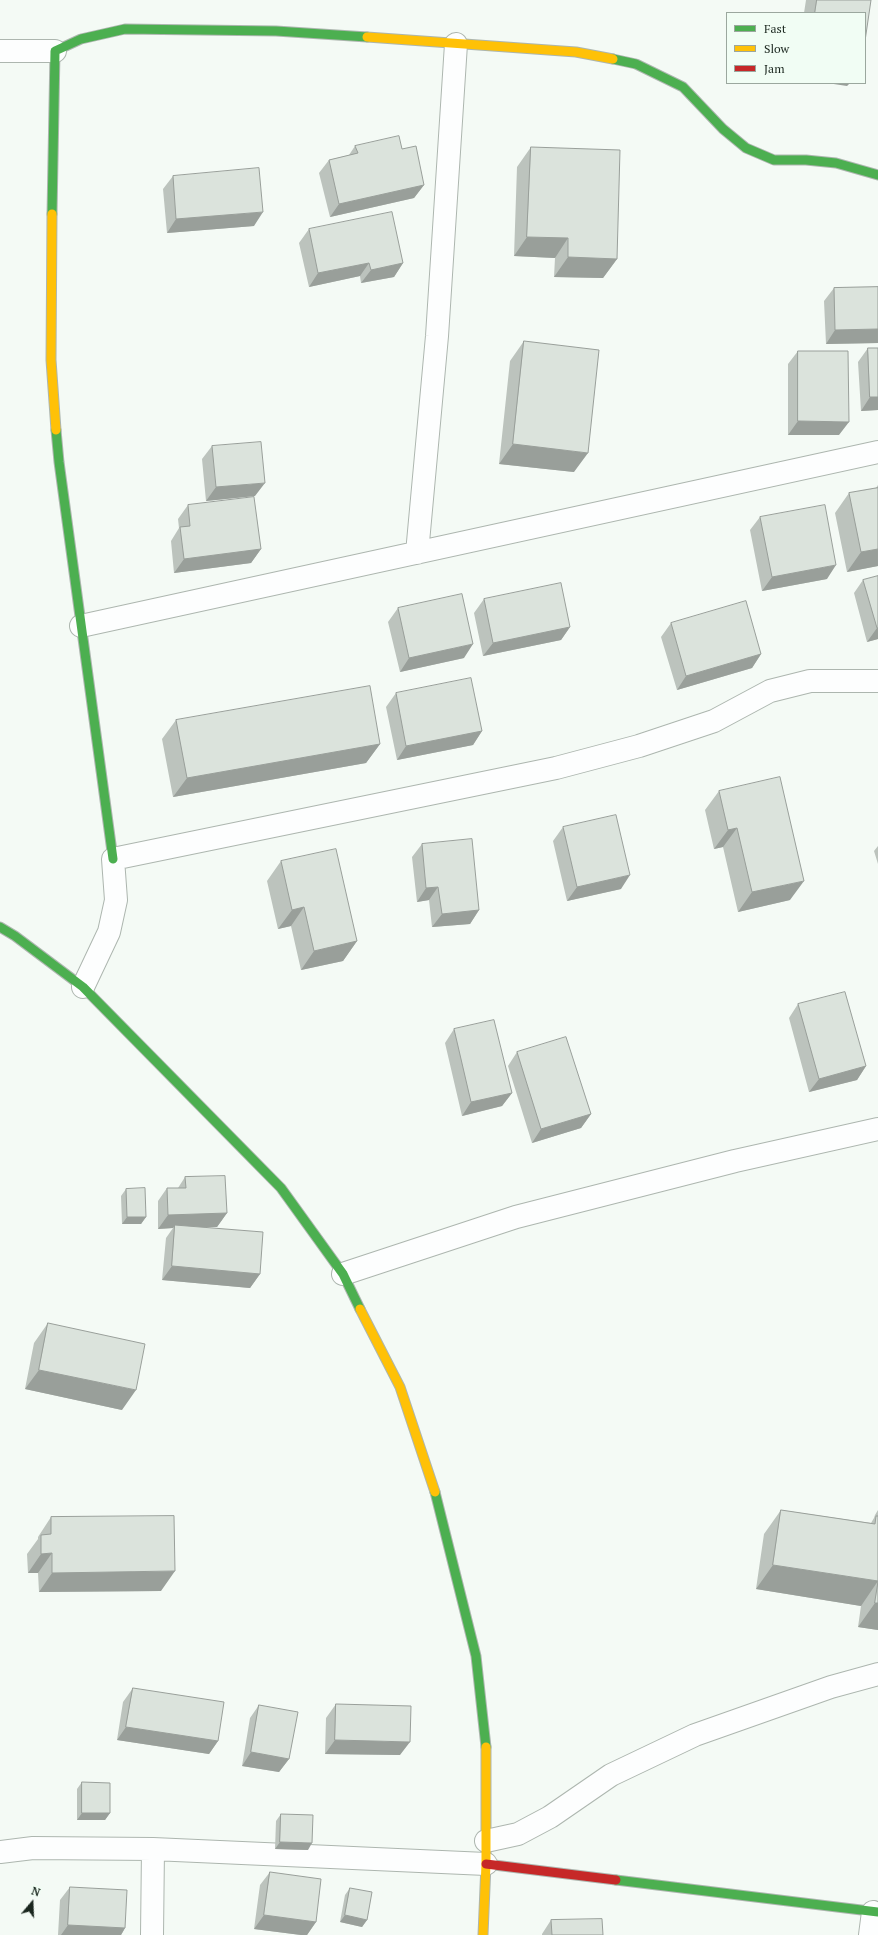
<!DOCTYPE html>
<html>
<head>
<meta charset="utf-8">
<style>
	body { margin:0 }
	#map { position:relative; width:878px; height:1935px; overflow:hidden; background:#f4faf5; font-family:"PT Serif",serif }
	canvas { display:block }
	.legend { position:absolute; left:726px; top:12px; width:140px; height:72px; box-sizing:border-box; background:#f1fdf4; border:1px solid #9ba79e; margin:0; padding:5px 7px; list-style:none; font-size:12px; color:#1a261e }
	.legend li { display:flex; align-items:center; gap:8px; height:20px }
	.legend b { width:20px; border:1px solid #9ba79e }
	.north { position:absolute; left:12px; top:1883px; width:40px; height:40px; -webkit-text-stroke:3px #f1fdf4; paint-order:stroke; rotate:19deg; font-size:11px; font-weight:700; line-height:16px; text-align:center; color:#1a261e }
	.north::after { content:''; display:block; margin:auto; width:14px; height:18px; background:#1a261e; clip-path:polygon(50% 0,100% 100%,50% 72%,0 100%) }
</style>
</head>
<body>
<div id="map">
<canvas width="878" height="1935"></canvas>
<ul class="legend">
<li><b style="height:5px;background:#4caf50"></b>Fast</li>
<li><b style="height:5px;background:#ffc107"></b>Slow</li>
<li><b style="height:5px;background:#c62828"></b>Jam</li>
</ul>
<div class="north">N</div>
</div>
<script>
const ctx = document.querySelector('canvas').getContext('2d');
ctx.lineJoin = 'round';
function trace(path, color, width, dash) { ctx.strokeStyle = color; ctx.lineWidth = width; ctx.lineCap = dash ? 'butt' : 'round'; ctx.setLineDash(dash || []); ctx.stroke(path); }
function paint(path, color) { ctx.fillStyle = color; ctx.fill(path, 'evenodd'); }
const street = new Path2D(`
	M0,51h55
	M417,553l20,-217 19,-292
	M81,626l797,-174
	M83,987l26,-55 7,-32 -3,-41 443,-91 83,-22 75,-25 56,-30 40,-10h68
	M343,1274l173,-57 219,-56 143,-32
	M486,1841l32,-7 32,-17 61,-42 84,-40 136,-48 47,-13
	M0,1852l33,-4 120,1 333,15
	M152,1935l1,-86
	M870,1935l3,-23`);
const fast = new Path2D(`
	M613,59l23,5 47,23 40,42 23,19 28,12h32l30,3 42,12
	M52,214l3,-163 26,-12 44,-10 151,2 91,6
	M56,430l3,32 54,397
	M0,927l15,9 68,51 198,201 62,86 17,35
	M435,1492l41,164 10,91
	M616,1880l262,32`);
const slow = new Path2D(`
	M367,37l209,15 37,7
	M52,214l-1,146 5,70
	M360,1309l40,78 35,105
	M483,1935l3,-71v-117`);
const jam = new Path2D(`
	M486,1864l130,16`);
const wall = new Path2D(`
	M806,0h65l-6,13h-61z
	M355,146l47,3 22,36 -10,13 -84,19 -11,-44 10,-13 20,-5z
	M531,147l86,112 -14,19 -49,-1 1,-19 -41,-2 3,-89z
	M173,176l81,50 -87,7 -4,-44z
	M309,229l94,34 -9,14 -33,6 -1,-7 -51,11 -10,-44z
	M878,287v56l-52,1 -2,-43 10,-13z
	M524,341l50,131 -75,-8 11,-103z
	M868,348l10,62 -17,1 -3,-49z
	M798,351l41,84h-51v-71z
	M212,446l43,50 -49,5 -4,-42z
	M878,485v81l-31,6 -12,-59 14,-20 27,-5z
	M188,505l73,44 -10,14 -77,10 -3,-32 8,-13 -1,-9z
	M760,517l67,62 -65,12 -12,-61z
	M878,576v63l-11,3 -13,-49 9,-13z
	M484,599l86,28 -9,13 -78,16 -9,-43z
	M398,608l66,50 -64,14 -12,-50z
	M671,623l90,31 -9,14 -75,22 -16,-53z
	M396,693l86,38 -9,14 -76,15 -11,-53z
	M176,720l204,24 -14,19 -193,34 -11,-58z
	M719,791l71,109 -52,12 -15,-65 -9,2 -9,-39z
	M563,827l58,62 -54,12 -14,-60z
	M422,844l57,66 -9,14 -38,3 -3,-27 -12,2 -5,-45z
	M878,846v18l-4,-13z
	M281,861l76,80 -14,20 -42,9 -10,-44 -13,3 -11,-48z
	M798,1004l68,62 -9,14 -48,12 -20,-74z
	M454,1029l58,64 -10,13 -40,10 -17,-73z
	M517,1052l74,62 -10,14 -49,15 -24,-77z
	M185,1177l42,36 -10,14h-12l55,47 -10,14 -88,-8 4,-42 7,-10 -15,1v-28l9,-13h11z
	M126,1189l20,28 -5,7h-19l-1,-28z
	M48,1323l74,87 -97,-21 9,-46z
	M781,1510l90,13 3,-5 1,-3 3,-5v120l-20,-3 3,-21 -105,-17 8,-55z
	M51,1517l110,74 -122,1 -1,-19h-10l-1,-19 11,-15v-2z
	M133,1688l85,53 -9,13 -92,-14 6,-38z
	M336,1704l64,51 -75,-1 1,-36z
	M259,1705l30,54 -10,13 -37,-6 8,-48z
	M82,1782l28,31 -5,7h-28v-31z
	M281,1814l27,36 -33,-1 1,-28z
	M270,1872l46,50 -9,13h-6l-47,-6 6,-44z
	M70,1887l55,41 -4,7h-63l2,-35z
	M350,1888l17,32 -5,7 -22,-5 5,-27z
	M551,1920l52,15h-61v-1z`);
const shadedWall = new Path2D(`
	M827,83h23l-3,3z
	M424,185l-10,13 -84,19 9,-13z
	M263,212l-9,14 -87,7 9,-14z
	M527,237l41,1 -13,20 -41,-2z
	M568,257l49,2 -14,19 -49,-1z
	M369,263l-9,13 -51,11 9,-14z
	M403,263l-9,14 -33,6 10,-13z
	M878,329v14l-52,1 9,-14z
	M870,397h8v13l-17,1z
	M798,421l51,1 -10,13h-51z
	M513,444l75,9 -14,19 -75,-8z
	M265,483l-10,13 -49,5 10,-14z
	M261,549l-10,14 -77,10 10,-14z
	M878,549v17l-31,6 14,-20z
	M836,565l-9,14 -65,12 10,-14z
	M570,627l-9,13 -78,16 10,-13z
	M877,628h1v11l-11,3z
	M473,644l-9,14 -64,14 9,-14z
	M761,654l-9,14 -75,22 9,-14z
	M482,731l-9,14 -76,15 9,-14z
	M380,744l-14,19 -193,34 14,-19z
	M737,828l-14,19 -9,2 14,-19z
	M630,875l-9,14 -54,12 10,-14z
	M804,881l-14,19 -52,12 14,-20z
	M438,887l-9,13 -12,2 9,-14z
	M304,907l-13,19 -13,3 14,-19z
	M479,910l-9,14 -38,3 10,-13z
	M357,941l-14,20 -42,9 13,-19z
	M866,1066l-9,14 -48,12 10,-13z
	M512,1093l-10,13 -40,10 9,-14z
	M591,1114l-10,14 -49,15 9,-14z
	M227,1213l-10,14 -42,1v-3l-2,3 -15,1 10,-14z
	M127,1217h19l-5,7h-19z
	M172,1266l88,8 -10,14 -88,-8z
	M39,1370l97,20 -14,20 -97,-21z
	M52,1553l-14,20h-10l13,-19z
	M773,1565l105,16 -17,25 -105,-17z
	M175,1571l-14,20 -122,1 13,-19z
	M875,1603h3v27l-20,-3z
	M126,1727l92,14 -9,13 -92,-14z
	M335,1740l75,2 -10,13 -75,-1z
	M251,1752l38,7 -10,13 -37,-6z
	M82,1813h28l-5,7h-28z
	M280,1842l32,1 -4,7 -33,-1z
	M264,1915l52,7 -9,13h-6l-47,-6z
	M345,1915l22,5 -5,7 -22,-5z
	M68,1925l57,3 -4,7h-60z`);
const building = new Path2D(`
	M817,0h54l-6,41v-28h-50z
	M399,136l3,13 14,-3 8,39 -85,19 -10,-44 29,-7 -3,-7z
	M531,147l89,3 -3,109 -49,-2v-19l-41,-1z
	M259,168l4,44 -87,7 -3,-43z
	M392,212l11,51 -32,7 -2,-7 -51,10 -9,-44z
	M878,287v42l-43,1 -1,-42z
	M524,341l75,9 -11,103 -75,-9z
	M868,348h10v49h-8z
	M798,351h50l1,71 -51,-1z
	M261,442l4,41 -49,4 -4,-41z
	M878,488v61l-17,3 -12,-59z
	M254,497l7,52 -77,10 -4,-32 10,-1 -2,-21z
	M825,505l11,60 -64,12 -12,-60z
	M878,576v52h-1l-14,-48z
	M561,583l9,44 -77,16 -9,-44z
	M462,594l11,50 -64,14 -11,-50z
	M746,601l15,53 -75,22 -15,-53z
	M471,678l11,53 -76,15 -10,-53z
	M370,686l10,58 -193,34 -11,-58z
	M780,777l24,104 -52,11 -15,-64 -9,2 -9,-39z
	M616,815l14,60 -53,12 -14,-60z
	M472,839l7,71 -37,4 -4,-27 -12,1 -4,-44z
	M336,849l21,92 -43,10 -10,-44 -12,3 -11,-49z
	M845,992l21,74 -47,13 -21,-75z
	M494,1020l18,73 -41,9 -17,-73z
	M566,1037l25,77 -50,15 -24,-77z
	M225,1176l2,37 -59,2 -1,-27h19l-1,-11z
	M145,1188l1,29h-19l-1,-28z
	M175,1225l88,7 -3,42 -88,-8z
	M48,1323l97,21 -9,46 -97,-20z
	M781,1510l94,14 1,-8h2v65l-105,-16z
	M174,1516l1,55 -123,2v-20l-11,1v-19l10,-1v-17z
	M878,1582v21h-3z
	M133,1688l91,14 -6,39 -92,-14z
	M336,1704l75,2 -1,36 -75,-2z
	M259,1705l39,7 -9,47 -38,-7z
	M82,1782l28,1v30h-28z
	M281,1814l32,1 -1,28 -32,-1z
	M270,1872l51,7 -5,43 -52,-7z
	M70,1887l57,3 -2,38 -57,-3z
	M350,1888l22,4 -5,28 -22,-5z
	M602,1919l1,16h-51l-1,-15z`);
trace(street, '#adb6af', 24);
trace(fast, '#adb6af', 11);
trace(slow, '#adb6af', 11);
trace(jam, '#adb6af', 11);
trace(street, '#fdfefe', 22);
trace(fast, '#4caf50', 9);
trace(slow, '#ffc107', 9);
trace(jam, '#c62828', 9);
paint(wall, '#bcc3bd');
paint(shadedWall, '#999f9a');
paint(building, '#dbe3dc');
trace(building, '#999f9a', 1);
</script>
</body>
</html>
